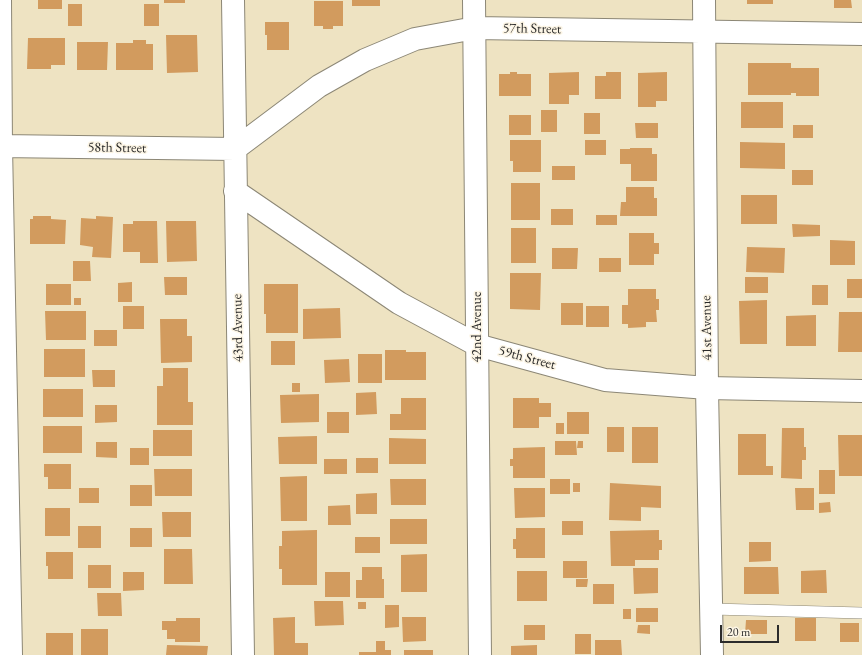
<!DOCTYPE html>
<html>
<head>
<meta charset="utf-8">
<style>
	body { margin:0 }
	#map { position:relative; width:862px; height:655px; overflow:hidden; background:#eee3c2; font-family:"EB Garamond",serif }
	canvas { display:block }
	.scale { position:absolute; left:720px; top:625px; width:59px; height:18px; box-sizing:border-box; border:2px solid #2b2b2b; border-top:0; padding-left:5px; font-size:12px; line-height:14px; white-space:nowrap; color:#2b2b2b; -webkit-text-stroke:3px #fcf5e5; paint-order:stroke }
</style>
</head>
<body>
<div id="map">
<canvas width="862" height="655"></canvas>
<div class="scale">20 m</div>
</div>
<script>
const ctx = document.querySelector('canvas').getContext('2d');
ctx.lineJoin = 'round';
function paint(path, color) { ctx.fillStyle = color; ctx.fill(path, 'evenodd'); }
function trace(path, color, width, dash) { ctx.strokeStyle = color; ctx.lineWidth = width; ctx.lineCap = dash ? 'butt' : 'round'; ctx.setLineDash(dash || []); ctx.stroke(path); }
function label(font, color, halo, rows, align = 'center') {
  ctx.font = font + ' "EB Garamond",serif'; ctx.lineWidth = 3; ctx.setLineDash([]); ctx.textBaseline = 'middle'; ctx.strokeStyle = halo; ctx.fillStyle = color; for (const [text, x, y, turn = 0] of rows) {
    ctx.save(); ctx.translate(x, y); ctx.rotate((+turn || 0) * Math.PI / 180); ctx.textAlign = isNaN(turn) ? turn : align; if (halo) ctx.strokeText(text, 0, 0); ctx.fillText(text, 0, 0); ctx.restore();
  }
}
const building = new Path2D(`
	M38,0h24v9h-24z
	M164,0h21v3h-21z
	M352,0h28v6h-28z
	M747,0h26v4h-26z
	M834,0h17l1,8h-18z
	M314,1h29v25h-10v3h-10v-3h-9z
	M68,4h14v22h-14z
	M144,4h15v22h-15z
	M265,22h24v28h-22v-15h-2z
	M166,35h31l1,37 -31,1z
	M28,38h37v27h-14v4h-24z
	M133,40h13v4h7v26h-37v-27h17z
	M77,42h31l-1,28h-30z
	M748,63h43v5h28v28h-23v-3h-5v2h-43z
	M510,72h7v2h14v22h-32v-22h11z
	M579,72v23h-10v9h-20v-31z
	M606,72h15v27h-26v-23h11z
	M667,72v29h-11v6h-18v-34z
	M741,102h42v26h-42z
	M541,110h16v22h-16z
	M584,113h16v21h-16z
	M509,115h22v20h-22z
	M635,123h23v15h-22z
	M793,125h20v13h-20z
	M510,140h31v32h-28v-11h-3z
	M585,140h21v15h-21z
	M740,142l45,1v26l-45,-1z
	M630,148h22v6h5v27h-26v-17h-11v-15h10z
	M552,166h23v14h-23z
	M792,170h21v15h-21z
	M511,183h29v37h-29z
	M626,187h28v11h3v18h-37l1,-14h5z
	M741,195h36v29h-36z
	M551,209h22v16h-22z
	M596,215h21v10h-21z
	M33,216h18v3l15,1 -1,24h-35v-25h3z
	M96,216l17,1 -2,41 -19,-1 1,-10 -13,-2 1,-27 15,1z
	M133,221h24l1,42h-18v-11h-17v-28h10z
	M166,221h30l1,40 -30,1z
	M792,224l28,1v11l-27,1z
	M511,228h25v35h-25z
	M629,233h25v10h5v11h-5v11h-25z
	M830,240l25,1v24h-25z
	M747,247l38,1 -1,25 -38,-1z
	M552,248h26l-1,21h-25z
	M599,258h22v14h-22z
	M73,261h17l1,20h-18z
	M510,273h31l-1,37 -30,-1z
	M164,277h23v18h-22z
	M745,277h23v16h-23z
	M847,279h15v19h-15z
	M132,282v20h-14v-19z
	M46,284h25v21h-25z
	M264,284h34v49h-32v-19h-2z
	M812,285h16v20h-16z
	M628,289h28v10h3v11h-3l1,12h-11v5l-18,1v-4h-6v-19h6z
	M74,298h7v7h-7z
	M767,300v44h-27l-1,-43z
	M561,303h22v22h-22z
	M123,306h21v23h-21z
	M586,306h23v21h-23z
	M340,308l1,30 -38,1v-30z
	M45,311h41v29h-40z
	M839,312h23v40h-24z
	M816,315v31h-30v-30z
	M160,319h27v17h5v26l-31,1z
	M94,330h23v16h-23z
	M271,341h24v24h-24z
	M44,349h41v28h-41z
	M385,350h21v2h20v28h-41z
	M358,354h24v29h-24z
	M349,359l1,23 -25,1 -1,-23z
	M163,368h25v34h5v23h-36v-39h6z
	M92,370h23v17h-22z
	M292,383h8v9h-8z
	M43,389h40v28h-40z
	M376,392l1,22 -21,1v-22z
	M319,394v28l-38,1 -1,-28z
	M401,398h25v32h-36v-16h11z
	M513,398h26v5h12v14h-12v11h-26z
	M95,405h22v17l-22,1z
	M327,412h22v21h-22z
	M567,412h22v22h-22z
	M556,423h8v11h-8z
	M43,426h39v27h-39z
	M607,427h17v25h-17z
	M632,427h26v36h-26z
	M782,428h22v19h2v13h-4v19l-21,-1z
	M153,430h39v26h-39z
	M738,434h28v32h7v9h-35z
	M838,435h24v41h-23z
	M317,436v28h-38l-1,-27z
	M389,438l37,1v25h-37z
	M555,441h21l1,14h-22z
	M578,441h5v7h-6z
	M96,442h21v16l-21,-1z
	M545,447v31h-32v-12h-3v-7h3v-11z
	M130,448h19v17h-19z
	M356,458h22v15h-22z
	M324,459h23v15h-23z
	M44,464h27v25h-23v-12h-4z
	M154,469h38v27h-37z
	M819,470h16v24h-16z
	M307,476v45h-26l-1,-44z
	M390,479h36v26h-35z
	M550,479h20v15h-20z
	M573,483h7v9h-7z
	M610,483l51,3v22l-20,-1v14l-32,-1z
	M130,485h22v21h-22z
	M79,488h20v15h-20z
	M514,488h31v29l-30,1z
	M795,488h19v22h-18z
	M377,493v21h-21v-20z
	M830,502l1,10 -12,1v-10z
	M350,505l1,20h-23v-19z
	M45,508h25v28h-25z
	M162,512h29v25h-28z
	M390,519h37v25h-37z
	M562,521h21v14h-21z
	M78,526h23v22h-23z
	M130,528h22v19h-22z
	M516,528h29v30h-29v-9h-3v-10h3z
	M317,530v55h-35v-16h-3v-23h3v-15z
	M659,530v10h3v10h-3v10h-24v6h-24l-1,-35z
	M355,537h25v16h-25z
	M749,542h22v19l-22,1z
	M164,549h28l1,35h-29z
	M46,552h27v27h-25v-13h-2z
	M427,554v38h-26v-37z
	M563,561h24v17h-24z
	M88,565h23v23h-23z
	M362,567h20v12h2v19h-28v-18h6z
	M744,567h34l1,27h-35z
	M633,568h25v25l-24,1z
	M826,570l1,23h-26v-22z
	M517,571h30v30h-30z
	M123,572h21v18l-21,1z
	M325,572h25v25h-25z
	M576,579h12l-1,8h-11z
	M593,584h21v20h-21z
	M97,593h24l1,23h-24z
	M314,601h29l1,24 -29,1z
	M358,602h8v7h-8z
	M385,605h14v22l-14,1z
	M636,608h22v14h-22z
	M623,609h8v10h-8z
	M295,617v26h13v12h-34l-1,-37z
	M402,617h24v24l-23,1z
	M176,618h24v24h-25v-3h-8v-9h-5v-9h14z
	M795,618h21v23h-21z
	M746,620h21v14h-22z
	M840,623h19v19h-19z
	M524,625h21v15h-21z
	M638,625h12v9l-13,-1z
	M81,629h27v26h-27z
	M46,633h27v22h-27z
	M575,634h16v20h-16z
	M595,640h26l1,15h-27z
	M376,641h9v9h6v5h-32v-3h17z
	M167,645l41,1 -1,9h-41z
	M537,645v10h-26v-9z
	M404,650h29v5h-29z`);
const lane = new Path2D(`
	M712,609l150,4`);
const street = new Path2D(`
	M0,0l1,146 10,509
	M233,0l10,655
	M474,0l6,655
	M704,0l3,388 5,267
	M0,146l235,3 84,-63 46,-26 50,-21 60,-11 387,6
	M235,191l164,112 78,42 128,35 102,8 155,3`);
const streetNames = [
	["57th Street",532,29,1],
	["58th Street",117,148,1],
	["42nd Avenue",477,327,-90],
	["43rd Avenue",238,328,-91],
	["41st Avenue",707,328,-91],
	["59th Street",527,358,15]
];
paint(building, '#d29b5e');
trace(lane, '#8c8776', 12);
trace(street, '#8c8776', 24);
trace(lane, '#fff', 11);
trace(street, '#fff', 22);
label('14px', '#2b2b2b', '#fcf5e5', streetNames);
</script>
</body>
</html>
